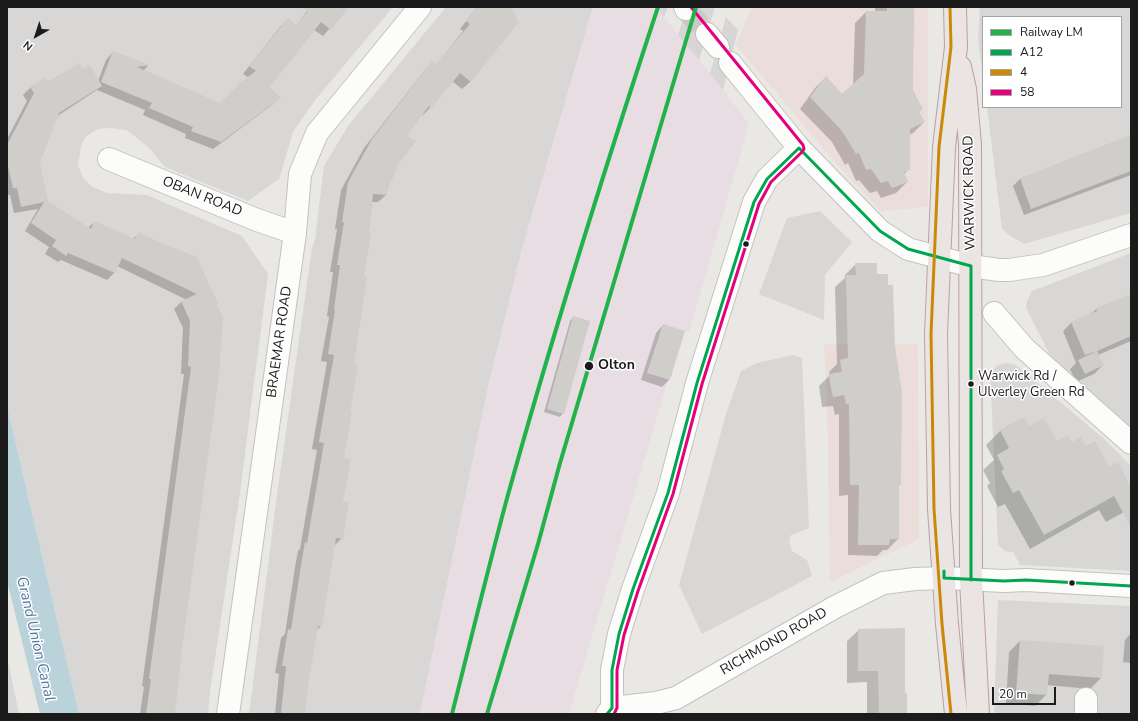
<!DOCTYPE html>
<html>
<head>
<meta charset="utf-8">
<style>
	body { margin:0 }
	#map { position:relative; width:1138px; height:721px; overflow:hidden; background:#eae8e4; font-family:"Nunito Sans",sans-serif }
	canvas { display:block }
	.frame { position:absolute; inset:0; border:8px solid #1b1b1b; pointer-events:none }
	.legend { position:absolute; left:982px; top:16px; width:140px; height:92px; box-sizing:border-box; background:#fff; border:1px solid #a4a4a4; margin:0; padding:5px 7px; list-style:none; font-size:12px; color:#1b1b1b }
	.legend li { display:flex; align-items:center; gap:8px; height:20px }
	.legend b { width:20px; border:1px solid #a4a4a4 }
	.north { position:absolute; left:16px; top:16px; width:40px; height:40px; -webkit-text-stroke:3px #fff; paint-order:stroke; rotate:219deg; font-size:11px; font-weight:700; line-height:16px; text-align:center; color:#1b1b1b }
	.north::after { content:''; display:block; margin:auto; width:14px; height:18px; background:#1b1b1b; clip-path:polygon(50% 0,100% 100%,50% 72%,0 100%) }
	.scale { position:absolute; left:992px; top:687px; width:64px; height:18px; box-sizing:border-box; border:2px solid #1b1b1b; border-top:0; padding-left:5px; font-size:12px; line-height:14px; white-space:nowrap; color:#1b1b1b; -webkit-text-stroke:3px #fff; paint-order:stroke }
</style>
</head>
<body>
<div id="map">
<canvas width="1138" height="721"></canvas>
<div class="frame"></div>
<ul class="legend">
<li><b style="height:5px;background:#22b24c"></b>Railway LM</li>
<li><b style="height:5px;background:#00a651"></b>A12</li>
<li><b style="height:5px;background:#cb8a05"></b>4</li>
<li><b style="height:5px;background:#e5007d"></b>58</li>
</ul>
<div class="north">N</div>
<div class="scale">20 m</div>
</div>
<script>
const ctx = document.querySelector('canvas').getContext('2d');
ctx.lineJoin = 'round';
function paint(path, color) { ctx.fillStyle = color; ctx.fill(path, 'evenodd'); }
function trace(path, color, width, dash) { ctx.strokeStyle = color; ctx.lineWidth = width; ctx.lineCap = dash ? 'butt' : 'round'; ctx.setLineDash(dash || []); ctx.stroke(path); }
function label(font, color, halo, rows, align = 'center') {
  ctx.font = font + ' "Nunito Sans",sans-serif'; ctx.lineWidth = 3; ctx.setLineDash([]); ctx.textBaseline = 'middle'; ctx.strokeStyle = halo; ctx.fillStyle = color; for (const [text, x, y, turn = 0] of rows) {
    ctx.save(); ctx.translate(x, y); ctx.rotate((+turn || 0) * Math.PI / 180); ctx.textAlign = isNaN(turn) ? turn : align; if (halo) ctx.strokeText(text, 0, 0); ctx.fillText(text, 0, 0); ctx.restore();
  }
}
const residential = new Path2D(`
	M7,7h386l-77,92 -23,33 -14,47 -31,22 -83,-34 -16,-19 -22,-18 -17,-2 -12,1 -12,7 -5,10 -3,20 6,13 9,8 14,6 40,2 95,41 26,38 -28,219 -30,199 -2,22h-129l-72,-308z
	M446,7h147l-71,242 -33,134 -69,331h-171l28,-219 35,-247 3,-8 9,-74 24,-40z
	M980,7h151v206l-107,31 -15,-9 -7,-6 -15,-122h134v-90h-138v60l-5,-37z
	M1131,253v179l-81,-77 -24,-47 1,-7 5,-10z
	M998,600l133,6v108h-137z
	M7,657l3,13 9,44h-12z`);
const commercial = new Path2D(`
	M752,7h176v200l-47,4 -43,-45 -102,-121z
	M824,344h94l1,195 -89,43 -3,-184z`);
const industrial = new Path2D(`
	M593,7h63l60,74 33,43 -60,208 -4,-1 -15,49h-2l-99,334h-149l69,-331 33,-134z`);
const religious = new Path2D(`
	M820,211l32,31 -27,33 -1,45 -65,-26 28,-76z
	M793,355l9,3 7,170 -18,7 -2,6 3,10 15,9 5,16 -110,58 -23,-49 47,-171 15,-43 16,-8z
	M1007,363l9,2 87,73 28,28v105l-111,-6 -7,-13 -8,-1 -7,-6 -8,-173 8,-7z`);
const water = new Path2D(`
	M7,406l72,308h-39l-33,-133z`);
const pier = new Path2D(`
	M656,7h12l-4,10z
	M687,7h28l-16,53 -21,-25z
	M726,17l12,13 -15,60 -13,-17z`);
const shadow = new Path2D(`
	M310,7h38l-25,29 -9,-6 -45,57 10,11 -7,7 -59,44 -28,-11 1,-4 -43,-19 2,-5 -48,-20 -41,27 -17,46 8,39 41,26 6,-6 39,17 6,-6 78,71 -41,385 -2,25h-34l4,-27 -2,-1 42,-312h-3l2,-46 -9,-19 7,-7 6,-2 -70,-34 -3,7 -7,7 -46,-20 -3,2 -13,-8 4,-7 -24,-16 13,-22 -24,4 -4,-18h-3v-56l20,-38 -4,-6 8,-8 52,-17 15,11 8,-21 7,-8 35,14 -5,5 77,34 29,-27 -6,-4 37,-47 8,-8 8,7z
	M477,7h34l6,15 -47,60 -8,7 -10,-8 -21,26 -8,8 -1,-1 -16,21 -13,34 -7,26 -8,7h-6l-29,256 -1,80 -8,8 -13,80 -5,5 -9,55 -3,28h-29l4,-40 -4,-1 6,-35 4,-4 10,-67 3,-16 2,-2 17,-99 -5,-1 15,-87 -6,-1 8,-44 -2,-1 6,-44h-3l7,-43h-2l6,-39 23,-42 61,-78 7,-8 4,3 27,-34 -3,-2z
	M875,7h39l-2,84 6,21 6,10 -11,11 -4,2v34l-5,5 3,8 -11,11 -15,5 -4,-7 -7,2 -11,-13 -3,1 -8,-18 -3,2 -13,-23 -32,-33 15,-21 11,-11 16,18 11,-10 2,-62 11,-11h9z
	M1131,136v39l-107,40 -11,-29 7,-7z
	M856,264l44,220 -2,2v53l-11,11h-4l-6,6 -29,-1v-60l-9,1v-82l-4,1 -2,-9 -11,1 -3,-21 11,-11 -1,-3 8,-8 -2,-77 10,-9v-3z
	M1131,295v46l-33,14 5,10 -9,9 -18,8 -6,-13 6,-6 -13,-32 9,-9 18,-7 6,-6z
	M573,317l-10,96 -3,4 -16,-5 26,-91z
	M663,325l6,55 -7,7 -21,-7 15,-47z
	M1024,418l5,10 28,14 15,1 14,5 45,41v16l-9,8 -16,9 -7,-12 -69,39 -25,-45 -7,3 -11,-21 3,-3 -7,-13 11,-10 -8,-15 14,-14z
	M859,630l45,64 2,20h-39v-32l-20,1v-42z
	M1131,633v30l-8,-1 2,-22z
	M1020,641l81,37 -11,11 -43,-4 -1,10 -11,11 -29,-3 3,-51z`);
const building = new Path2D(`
	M303,7h46l-18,23 -10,-8 -51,65 11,11 -60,44 -30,-11 2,-4 -44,-19 3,-5 -51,-21 12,-31 37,14 -13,2 83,36 21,-21 15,-11 -7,-5 39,-48 8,7 12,-14z
	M477,7h34l8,15 -48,60 -11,-9 -29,35 -2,-2 -22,29 9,6 -21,28 2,1 -9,17 -1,8 -14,-1 -4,38 2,1 -7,43 3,1 -13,87 4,1 -8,48h2l-8,45 7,1 -8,42 6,1 -6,37 -7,-1 -14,89 -4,-1 -10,60 -3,28h-24l5,-48h-4l6,-37 3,1 11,-71 3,-17 2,1 17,-100 -5,-1 15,-87 -6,-1 7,-44 -1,-1 6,-44h-3l7,-43h-2l6,-40 24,-43 60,-78 4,3 34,-40 -4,-3z
	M887,7h27l-1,83 10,19 -4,3 6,10 -15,7v41l-6,2 4,10 -16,6 -4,-7 -7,2 -10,-14 -5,1 -7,-17 -3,1 -14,-23 -32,-34 16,-21 16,18 22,-20 2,-63h21z
	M80,63l3,6 7,-4 12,21 -43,27 -19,50 8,38 43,28 3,-8 41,18 3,-7 19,9 40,16 21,47h-1l6,14 -4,57 -38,282 -6,57h-29l5,-35h-2l42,-312 -3,-1 2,-45 -9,-20 16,-7 -75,-36 -7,15 -47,-20 -2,3 -14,-10 4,-6 -25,-17 13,-21 -23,5 -4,-19h-4l-6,-26v-17l27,-52 -4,-6 14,-9 3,4z
	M1131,135v36l-100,38 -11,-31z
	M855,263h22v11h11v11h5l2,62 7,45 -1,93h-2v54h-9l-1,6h-31l1,-60h-9l-1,-81h-3l-2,-9 -11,2 -3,-14 -1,-9 13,-2 -2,-12 8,-2 -2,-83h10z
	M1131,294v42l-34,15 7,14 -19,9 -7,-14 19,-9 -12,4 -14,-33 26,-11 -1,-3z
	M573,316l17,5 -26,93 -17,-5z
	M663,324l22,7 -15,49 -23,-7z
	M1024,417l5,9 15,-8 13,23 11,-6 4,7 9,-5 5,9 9,-5 14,26 9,-5 13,25v40l-17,-31 -70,39 -25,-45 -6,3 -12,-22 3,-2 -7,-14 12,-7 -9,-18z
	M905,628v65h2v21h-28l-1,-43h-20v-42z
	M1020,640l84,6 -2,32 -53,-4 -2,21 -31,-2z`);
const tertiaryTunnel = new Path2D(`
	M686,9l21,25`);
const minor = new Path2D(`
	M109,159l148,61 38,13
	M994,313l30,35 107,95
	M612,708v-38l7,-36 14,-45 35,-96 29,-110 57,-181 13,-23 32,-31
	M228,714l67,-481 5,-59 17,-41 103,-126
	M1086,714v-15`);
const tertiary = new Path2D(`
	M685,7l1,2
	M707,34l11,13
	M730,63l69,85 81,83 28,18 63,17 28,4h10l34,-5 88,-30
	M607,714l5,-6 44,-5 20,-5 159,-91 48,-24 32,-4 29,-1 60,3 22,-1 105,6`);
const trunk = new Path2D(`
	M955,7l1,40 -12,100 -8,187 3,175 8,115 9,90
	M960,67l5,22 5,55 1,436 7,134`);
const bus1 = new Path2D(`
	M944,571v7l60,3 22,-1 105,6
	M607,714l5,-6v-38l7,-36 14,-45 35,-96 29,-110 57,-181 13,-23 32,-31 81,83 28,18 63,17v314`);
const bus2 = new Path2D(`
	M950,7l1,40 -12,100 -8,187 3,175 8,115 9,90`);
const bus3 = new Path2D(`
	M614,714l3,-6v-38l7,-35 14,-44 35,-97 29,-110 57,-180 12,-22 31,-30 2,-3 -1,-4 -112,-138`);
const rail1 = new Path2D(`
	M452,714c18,-71 35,-141 54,-212 46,-166 98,-331 152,-495
	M487,714l51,-170 22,-81 136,-456`);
const markers = [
	[746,244,3.5,"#1b1b1b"],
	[589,366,5,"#1b1b1b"],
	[971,384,3.5,"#1b1b1b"],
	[1072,583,3.5,"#1b1b1b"]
];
const busNames = [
	["Warwick Rd /",978,377],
	["Ulverley Green Rd",978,393]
];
const streetNames = [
	["WARWICK ROAD",970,193,-91],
	["OBAN ROAD",202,197,22],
	["BRAEMAR ROAD",280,342,-82],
	["RICHMOND ROAD",774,642,-30]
];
const stopNames = [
	["Olton",598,366]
];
const waterNames = [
	["Grand Union Canal",35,639,77]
];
paint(residential, '#d9d7d5');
paint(commercial, '#ebddda');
paint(industrial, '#e7dde2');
paint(religious, '#d8d7d5');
paint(water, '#bad2da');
paint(pier, '#d7d6d5');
paint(shadow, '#0003');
paint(building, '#d0cecb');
trace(tertiaryTunnel, '#cbc9c6', 22, [22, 11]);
trace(minor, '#c2c2c0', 24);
trace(tertiary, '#c2c2c0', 24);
trace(trunk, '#bc9fa5', 24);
trace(minor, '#fcfcfb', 22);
trace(tertiary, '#fcfcfb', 22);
trace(trunk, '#eae4e2', 22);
trace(bus1, '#00a651', 3);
trace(bus2, '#cb8a05', 3);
trace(bus3, '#e5007d', 3);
trace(rail1, '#22b24c', 4);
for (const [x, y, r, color] of markers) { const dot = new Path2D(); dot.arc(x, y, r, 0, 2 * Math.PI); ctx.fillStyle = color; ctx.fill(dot); trace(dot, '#fff', 1.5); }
label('13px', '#1b1b1b', '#fff', busNames, 'left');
label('14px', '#1b1b1b', '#fff', streetNames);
label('bold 14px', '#1b1b1b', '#fff', stopNames, 'left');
label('italic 15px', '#5176a2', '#fff', waterNames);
</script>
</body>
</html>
